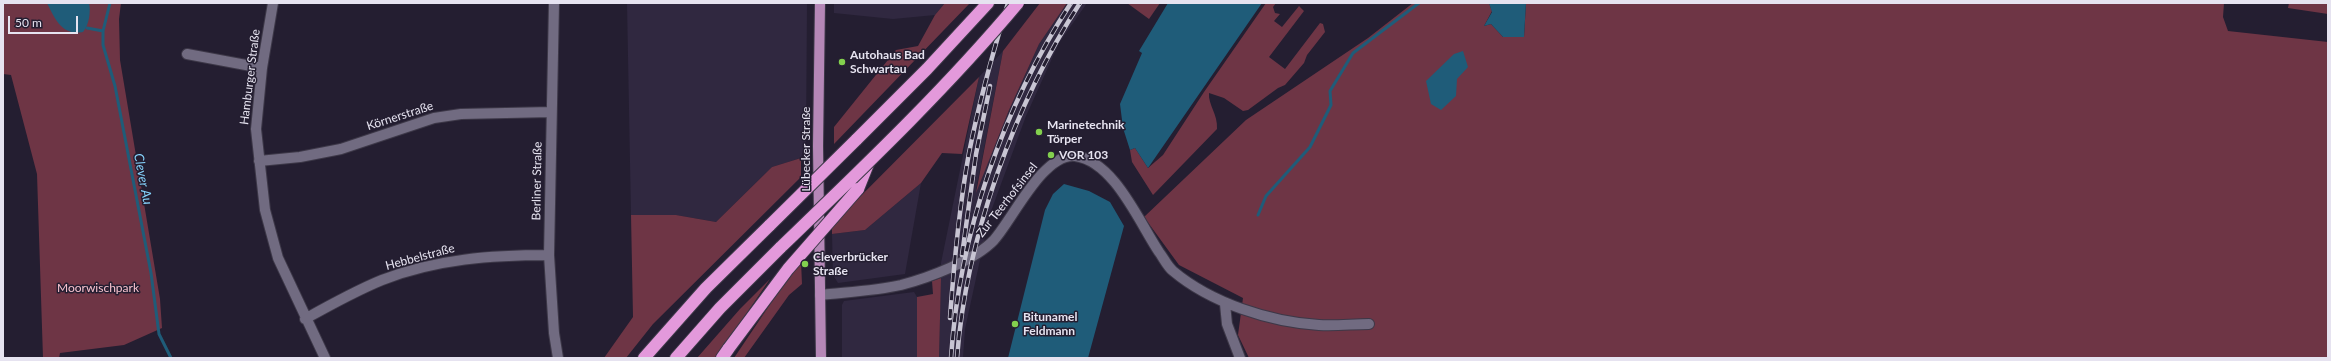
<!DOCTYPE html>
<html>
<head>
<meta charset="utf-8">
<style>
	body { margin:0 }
	#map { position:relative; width:2331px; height:361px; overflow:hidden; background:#241e31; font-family:Lato,sans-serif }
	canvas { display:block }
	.frame { position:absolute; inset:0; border:4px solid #e6e3f0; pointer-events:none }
	.scale { position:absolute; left:8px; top:16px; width:70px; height:18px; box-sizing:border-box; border:2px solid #e6e3f0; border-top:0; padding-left:5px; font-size:12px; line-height:14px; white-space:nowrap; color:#e6e3f0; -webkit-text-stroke:3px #241e31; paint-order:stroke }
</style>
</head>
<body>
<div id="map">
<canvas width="2331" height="361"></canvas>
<div class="frame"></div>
<div class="scale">50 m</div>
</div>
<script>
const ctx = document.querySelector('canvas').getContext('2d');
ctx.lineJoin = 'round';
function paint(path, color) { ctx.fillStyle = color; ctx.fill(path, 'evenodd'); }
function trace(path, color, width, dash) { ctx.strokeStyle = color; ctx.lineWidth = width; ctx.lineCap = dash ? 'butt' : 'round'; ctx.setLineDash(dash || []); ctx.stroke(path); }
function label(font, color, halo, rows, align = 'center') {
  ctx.font = font + ' Lato,sans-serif'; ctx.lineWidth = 3; ctx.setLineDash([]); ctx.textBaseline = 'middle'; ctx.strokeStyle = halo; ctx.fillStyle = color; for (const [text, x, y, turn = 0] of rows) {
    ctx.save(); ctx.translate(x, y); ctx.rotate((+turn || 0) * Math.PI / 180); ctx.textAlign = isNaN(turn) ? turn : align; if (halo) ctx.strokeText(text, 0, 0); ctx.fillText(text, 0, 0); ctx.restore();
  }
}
const built = new Path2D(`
	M627,3h180l-1,138 -5,17 -29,9 -56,55 -40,-7h-45z
	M834,3h111l-10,12 -42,4 -59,-6z
	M1067,3h20l-28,40 -33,73 -36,98 -25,115 -2,29h-24l2,-95 38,-186 24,-26 -27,139 33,-80 30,-66z
	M921,183l-16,91 -67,9 -5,-8 -1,-41 33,-4z
	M914,292l3,5v61h-75v-53l2,-4z`);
const green = new Path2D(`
	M3,3h118l-2,16 1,41 40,239 2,29 -38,17 -64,8 -1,5h-16l-6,-184 -26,-99 -8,-1z
	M945,3h25l-136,141v-17l62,-77 22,-4 17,-31z
	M1040,3h27l-28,41 -30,66 -33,83 27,-142z
	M1127,3h33l-11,16z
	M1266,3h10l-3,4 2,6 5,1 -6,7 8,6 17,-21 5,5 -35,46 16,12 35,-46 3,1 2,8 -18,23 -3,8 -19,22 -7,3 -30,22 -5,1 -19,-13 -15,-5c-1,12 9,21 8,36l-64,66 -21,-33 -2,-12 5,-2 13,20 15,-13 41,-63z
	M1413,3h76l3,8 -8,15 7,-2 12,13h21l2,-34h698l-1,14 5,14 100,11v316h-1079l-11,-23 5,-37 -64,-33 -35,-48 102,-97 122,-82z
	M2289,3h39v11l-40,-6z
	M979,77l-17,77 -20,-1 -21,30 -56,47 -33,4v-9z
	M801,158v19l-148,147 -27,34h-22l29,-41 -2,-102h45l40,7 56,-55z
	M801,261l1,23 -13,11 -45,63h-10l49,-73z
	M941,278l-2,80h-22v-61l16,-3 -1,-13z
	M770,279l-54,79h-19l43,-49z`);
const water = new Path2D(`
	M47,3h42c2,9 0,22 -6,29 -21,4 -28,-13 -36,-29z
	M1168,3h94l-114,165 -13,-20 -5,2 -7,-22 -3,-24 22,-51 -3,-2z
	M1489,3h37l-2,34h-21l-12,-13 -7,2 8,-14z
	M1463,51l5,16 -11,12 -1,17 -15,14 -10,-6 -5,-23 28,-27z
	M1064,184l25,7 21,11 14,24 -36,132h-80l37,-148 8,-16z`);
const stream = new Path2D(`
	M110,3l-7,28v14l12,41 36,187 8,61 12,24
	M87,28l16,3
	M1258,215l8,-19 44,-49 21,-42 -1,-14 23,-38 66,-50`);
const minor = new Path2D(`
	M273,3l-11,65 -6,61 9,81 13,48 47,100
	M554,3l-5,252 5,78 4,25
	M187,54l75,14
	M259,161l41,-4 41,-8 93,-31 27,-4 90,-2
	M820,295c27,-3 55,-4 81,-10 27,-7 73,-24 93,-45 19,-21 49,-87 81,-84 39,5 64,66 84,96 4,5 8,14 14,19 38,32 97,51 146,54 17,1 34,-1 50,-1
	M1225,304l2,20 13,34
	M305,319c25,-14 50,-28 77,-39 54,-21 110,-25 167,-25`);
const primary = new Path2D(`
	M820,3l-2,143 3,212`);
const motorway = new Path2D(`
	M856,140l71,-71 61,-66
	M858,189l10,-25
	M644,358l62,-70 64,-63
	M676,358l44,-50 61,-61
	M722,358l7,-10`);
const rail = new Path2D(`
	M962,255l14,-101 14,-68
	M950,318c4,-55 9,-111 19,-165 10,-51 24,-101 39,-150
	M951,358c8,-124 52,-251 120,-355
	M957,358c9,-120 58,-255 123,-355`);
const motorwayBridge = new Path2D(`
	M770,225l86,-85
	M781,247c82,-79 164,-157 237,-244
	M729,348l59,-79 70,-80`);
const markers = [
	[842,62,4,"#83d04e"],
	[1039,132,4,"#83d04e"],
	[1051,155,4,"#83d04e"],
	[805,264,4,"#83d04e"],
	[1015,324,4,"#83d04e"]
];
const poiNames = [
	["Autohaus Bad",850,55],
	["Schwartau",850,69],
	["Marinetechnik",1047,125],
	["Törper",1047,139],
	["VOR 103",1059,155],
	["Cleverbrücker",813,257],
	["Straße",813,271],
	["Bitunamel",1023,317],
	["Feldmann",1023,331]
];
const streetNames = [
	["Hamburger Straße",250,77,-83],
	["Körnerstraße",400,116,-18],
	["Lübecker Straße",806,149,-90],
	["Berliner Straße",537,181,-89],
	["Zur Teerhofsinsel",1007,200,-52],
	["Hebbelstraße",420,257,-15]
];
const parkNames = [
	["Moorwischpark",98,288]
];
const waterNames = [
	["Clever Au",143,179,79]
];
paint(built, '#302840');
paint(green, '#6e3545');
paint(water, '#1f5c79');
trace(stream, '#1f5c79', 3);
trace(minor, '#3d3848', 12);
trace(primary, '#3d3848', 12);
trace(motorway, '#3d3848', 14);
trace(minor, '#716b81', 10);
trace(primary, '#b587b7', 10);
trace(motorway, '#e399db', 12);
trace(rail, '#c8c5d3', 4.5);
trace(rail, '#241e31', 3, [9]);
trace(motorwayBridge, '#3d3848', 14, []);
trace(motorwayBridge, '#e399db', 12);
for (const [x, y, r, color] of markers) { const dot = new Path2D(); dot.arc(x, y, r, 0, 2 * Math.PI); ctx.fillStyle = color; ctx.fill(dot); trace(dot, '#241e31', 1.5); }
label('bold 12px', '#e6e3f0', '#241e31', poiNames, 'left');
label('12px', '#e6e3f0', '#241e31', streetNames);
label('12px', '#f9c3cf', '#241e31', parkNames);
label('italic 13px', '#86d3fc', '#241e31', waterNames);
</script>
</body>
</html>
